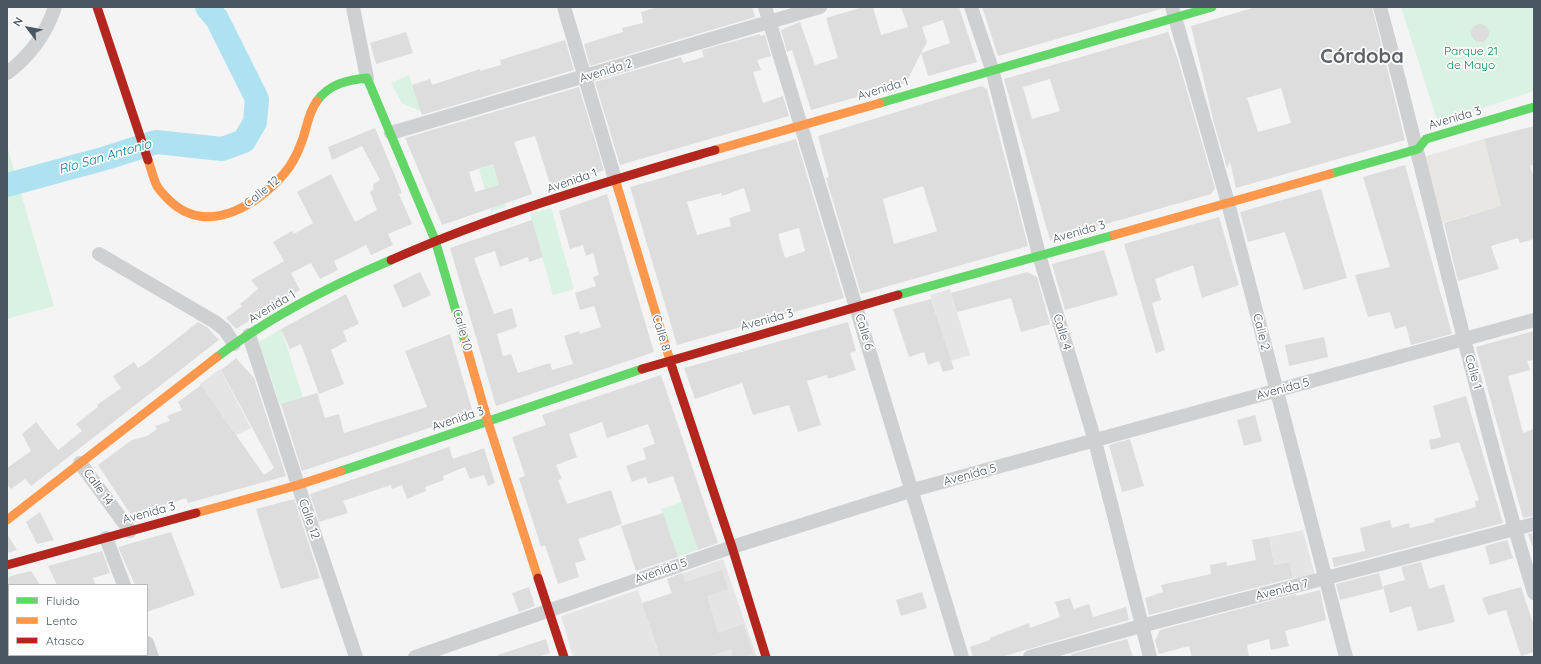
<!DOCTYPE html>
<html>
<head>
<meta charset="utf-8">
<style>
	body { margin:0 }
	#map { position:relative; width:1541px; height:664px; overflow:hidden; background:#f4f4f4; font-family:Quicksand,sans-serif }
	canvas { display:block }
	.frame { position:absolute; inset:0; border:8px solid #4a5661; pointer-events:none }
	.legend { position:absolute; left:8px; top:584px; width:140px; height:72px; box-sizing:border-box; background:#fff; border:1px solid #b7bbc0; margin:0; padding:5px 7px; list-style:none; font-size:12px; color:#4a5661 }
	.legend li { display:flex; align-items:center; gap:8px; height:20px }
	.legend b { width:20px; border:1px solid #b7bbc0 }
	.north { position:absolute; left:8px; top:8px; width:40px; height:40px; -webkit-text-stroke:3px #fff; paint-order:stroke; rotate:302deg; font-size:11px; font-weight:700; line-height:16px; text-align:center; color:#4a5661 }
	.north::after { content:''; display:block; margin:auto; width:14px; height:18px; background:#4a5661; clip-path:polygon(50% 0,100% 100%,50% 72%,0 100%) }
</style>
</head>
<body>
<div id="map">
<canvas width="1541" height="664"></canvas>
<div class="frame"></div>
<ul class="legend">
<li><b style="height:5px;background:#63d668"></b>Fluido</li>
<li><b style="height:5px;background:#ff974d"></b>Lento</li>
<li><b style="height:5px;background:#b3261e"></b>Atasco</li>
</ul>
<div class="north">N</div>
</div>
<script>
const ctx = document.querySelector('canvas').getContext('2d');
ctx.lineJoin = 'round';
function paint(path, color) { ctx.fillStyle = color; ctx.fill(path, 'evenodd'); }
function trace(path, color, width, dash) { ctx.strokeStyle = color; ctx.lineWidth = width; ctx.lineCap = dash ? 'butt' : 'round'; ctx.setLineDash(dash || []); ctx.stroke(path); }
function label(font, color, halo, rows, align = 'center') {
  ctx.font = font + ' Quicksand,sans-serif'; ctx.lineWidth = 3.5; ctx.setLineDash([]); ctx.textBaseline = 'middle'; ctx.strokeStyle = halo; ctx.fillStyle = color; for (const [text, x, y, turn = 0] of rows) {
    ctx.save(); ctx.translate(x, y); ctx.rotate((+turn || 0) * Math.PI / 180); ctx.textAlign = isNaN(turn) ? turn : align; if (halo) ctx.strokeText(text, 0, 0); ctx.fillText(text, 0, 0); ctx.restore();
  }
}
const commercial = new Path2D(`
	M1484,139l17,67 -59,17 -19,-66z`);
const education = new Path2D(`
	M950,289l20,66 -19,6 -21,-66z
	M220,369l31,59 -15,7 -36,-51z
	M1303,530l12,46 -21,5 -4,-19 -16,3 -5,-28z
	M723,559l34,98h-184l-12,-41 77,-26 19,59 32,-10 -22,-60z`);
const green = new Path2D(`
	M1401,7h133v84l-96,32z
	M409,75l13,37 -20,-9 -11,-20z
	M7,146l47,160 -47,13z
	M493,164l13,43 -15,4 -12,-42z
	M551,208l23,81 -21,6 -23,-81z
	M281,329l22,68 -23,8 -21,-63z
	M682,502l16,48 -20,7 -17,-48z`);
const river = new Path2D(`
	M7,185l99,-27 50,-16 66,7 22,-8 11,-19 2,-23 -40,-80 -10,-12`);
const building = new Path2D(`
	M658,7h94l3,10 -165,49 -6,-22 39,-12 -1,-4 21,-5 -2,-11z
	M863,7h10l8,28 27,-8 -7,-20h58l18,55 -49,14 -7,-23 -15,30 -95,27 -19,-60 -5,2 -6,-22 19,-8 15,43 23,-7 -12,-40zM943,20l7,23 -29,10 6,-11 -5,-15z
	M982,7h182v1l-166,48z
	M1256,7h116l33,133 -169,48 -6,-26 -3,6 -13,-45 -23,-97zM1281,88l10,35 -33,9 -11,-34z
	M1471 33a9 9 0 1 1 18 0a9 9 0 1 1-18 0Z
	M406,32l7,21 -37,11 -6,-21z
	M1168,32l10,28 37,128 -4,6 -161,46 -46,-161zM1050,79l10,32 -28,8 -9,-32z
	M760,34v2l5,-1 6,21 -14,4 4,10 -8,2 10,31 20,-7 6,20 -169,49 -25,-83 86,-25 2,6 21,-6 -2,-7z
	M565,40l9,30 -152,45 -10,-30 18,-6 2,6 48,-16v2l21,-6 -1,-5z
	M981,86l6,3 41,157 -167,48 -35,-116 3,-1 -11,-41zM923,186l14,45 -43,13 -11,-45z
	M579,87l25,83 -53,18 -16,-52 -21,6 18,52 -90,31 -37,-87zM493,164l6,21 -24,7 -6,-20z
	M1534,126v39l-4,1 4,12v61l-14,4 -2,-5 -27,8 8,23 -41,12 -14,-58 57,-17 -17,-67z
	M375,128l27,65 -3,1 13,30 -24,10 5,11 -22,10 -5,-10 -32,16 4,9 -18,9 -9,-16 -20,10 9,17 -64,39 -10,-11 16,-12 -2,-2 18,-15 -7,-9 33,-19 -11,-19 19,-11 2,3 19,-11 -16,-31 34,-18 24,48 22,-12 -7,-18 4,-3 -1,-4 7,-5 -18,-34 -30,14 -4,-13z
	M796,139l48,159 -167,47 -47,-158zM744,188l7,23 -22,7 2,8 -34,9 -10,-33 34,-9 1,3zM799,228l6,23 -20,7 -7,-24z
	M1405,165l47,169 -41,11 -5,-19 -11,3 -5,-17 -22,5 -13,-42 35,-8 -27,-90z
	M1321,189l26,89 -43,12 -19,-58 -37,10 -8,-30z
	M607,194l47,158 -158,54 -46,-158 82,-28 11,37 -14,5 -1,-5 -28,10 -5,-16 -21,7 20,56 18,-6 5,19 -20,7 6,22 8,-2 7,19 32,-10 2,7 21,-6 -9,-28 15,-5 1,3 21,-7 -7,-21 -14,4 -5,-17 21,-7 -3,-9 6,-2 -6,-22 -7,3 -3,-11 -13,4 -11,-38z
	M1219,217l20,68 -37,13 -9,-33 -38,14 6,21 -9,3 13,47 -9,3 -32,-109z
	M1104,250l14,45 -53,15 -13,-46z
	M420,272l11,23 -28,13 -10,-23z
	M1027,272l10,5 13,47 -29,8 -10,-34 -54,14 -6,-19z
	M346,294l13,30 -16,7 4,10 -16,9 13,34 -25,10 -18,-50 -11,5 -9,-20z
	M931,299l23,70 -11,3 -4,-11 -11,4 -4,-13 -15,5 -16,-48z
	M198,322l9,5 12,13 -188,146 -6,-7 -14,10 -4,-5v-16l24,-17 -9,-17 14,-12 22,28 24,-19 -6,-7 22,-17 -1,-2 24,-17 -8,-12 21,-14 4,6 8,-5z
	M848,322l8,29 -6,2 6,17 -28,9 -1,-4 -20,6 14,44 -23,7 -9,-27 -36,10 -11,-32 -47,16 -11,-31z
	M1534,331v29l-7,1 3,9 -22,6 15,57 11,-4v87l-11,2 -47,-171z
	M450,334l23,79 -171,58 -21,-67 36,-11 8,25 14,-4 5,19 83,-26 -22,-56z
	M1324,337l4,20 -39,9 -4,-21z
	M236,358l18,20 32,98 -98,27 -2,-5 -20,7 2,3 -35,10 -35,-53 34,-25 15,-4 10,-7 -2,-3 15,-5 -3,-5 15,-6 -4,-8 23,-17 63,90 10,-7 -53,-98z
	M661,375l57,168 -20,7 -25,-74 -25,8 -2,-7 -14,5 -6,-16 20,-7 -3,-11 12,-4 -7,-20 -41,14 -5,-16 -33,12 8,23 -21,8 6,14 -4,1 9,24 44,-14 11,34 -44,15 8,21 -11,3 4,14 -21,7 -13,-39 -4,2 -22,-69 6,-2 -13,-39 34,-12 -4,-10z
	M1466,396l37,127 -169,44 -2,-9 33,-7 -5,-23 30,-8 2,8 17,-5 1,5 25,-6 -1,-3 42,-12 -1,-6 4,-1 -20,-58 -28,8 -2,-10 12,-3 -8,-31z
	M1255,415l7,26 -18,5 -7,-26z
	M1130,439l14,47 -22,6 -13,-47z
	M449,447l4,12 31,-11 11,35 -7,3 -4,-11 -14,4 -5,-12 -22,9 1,4 -19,7 1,4 -19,8 -5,-14 -10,4 -1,-4 -48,16 5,12 -29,9 -9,-28z
	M294,499l26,79 -39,11 -25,-80z
	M40,512l14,28 -17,4 -11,-22z
	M663,513l15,44 -42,14 -15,-45z
	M171,532l24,63 -48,17v-27h-12l-17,-38z
	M1534,533v13h-2l-4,-12z
	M7,534l10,16 -10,3z
	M1269,537l5,28 16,-3 3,16 -144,37 -4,-17 18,-6 -2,-7 50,-11 -1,-9 16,-3 1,4 29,-6 -4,-20z
	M1507,540l6,18 -23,7 -5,-19z
	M102,551l8,22 -17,5 3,7h-39l-9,-19z
	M1421,562l8,27 15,-5 11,38 -37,9 -7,-25 -21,7 -7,-27 22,-6 -4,-13z
	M722,570l6,19 -21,7 11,37 25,-9 10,30 -9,3h-11l-2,-8 -23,8h-48l-18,-54 30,-10 -5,-14 15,-6 3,9z
	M31,571l9,14h-33v-8z
	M1379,573l4,16 -43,11 -4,-16z
	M529,587l6,19 -16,6 -7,-19z
	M1521,587l13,39v26l-13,4 -15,-46 -18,5 -6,-17z
	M1320,590l6,30 -41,11 4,15 -18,4 -2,-11 -22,6 2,12h-57l-3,-11 -30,8 -4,-13 5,-11 136,-36 1,2z
	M922,592l5,16 -26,8 -5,-16z
	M1070,598l4,11 15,-5 4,13 33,-10 3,13 -128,37h-28l-3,-10 20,-7v-2l39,-15 1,5 30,-11 -5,-15z
	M546,639l4,14 -13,4h-39v-2z
	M1127,639l6,18h-61l-1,-3z`);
const street = new Path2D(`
	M353,7l14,71
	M564,7l51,172
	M765,7l197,650
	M971,7l21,62 47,186 56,186 55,216
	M1172,7l56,196 118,454
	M1380,7c52,195 95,393 154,586
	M7,73c23,-17 39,-39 48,-66
	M391,133l429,-126
	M99,254l116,68 10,8 9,14
	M249,335l49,150 58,172
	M80,463l50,68
	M106,538l18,47
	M147,643l5,14
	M415,657l317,-110 181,-57 621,-170
	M1030,657l111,-31 393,-102`);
const fast = new Path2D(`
	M317,101c12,-17 30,-21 50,-23l68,162 30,102
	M880,103l332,-96
	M1330,174l88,-25 8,-10 108,-32
	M898,295l216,-60
	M217,357c52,-40 113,-71 174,-97
	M341,471l301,-102`);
const slow = new Path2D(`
	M715,150l165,-47
	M148,160c3,8 5,18 9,26 3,5 8,10 12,14 39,39 95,2 121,-34 5,-8 9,-16 12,-25 5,-13 6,-28 15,-40
	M615,179l57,188
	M1114,235l216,-61
	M465,342l23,80 50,156
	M196,513l102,-28 43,-14
	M7,520l210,-163`);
const jam = new Path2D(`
	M97,7l51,153
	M391,260c103,-46 215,-78 324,-110
	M672,367l60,180 34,110
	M642,369l256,-74
	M7,565l189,-52
	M538,578l26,79`);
const parkNames = [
	["Parque 21",1471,51],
	["de Mayo",1471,65]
];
const streetNames = [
	["Avenida 2",606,71,-17],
	["Avenida 1",883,89,-17],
	["Avenida 3",1455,118,-16],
	["Avenida 1",572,181,-19],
	["Calle 12",262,192,-39],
	["Avenida 3",1079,232,-16],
	["Avenida 1",272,307,-31],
	["Avenida 3",767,320,-15],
	["Calle 10",462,330,74],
	["Calle 6",864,332,73],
	["Calle 4",1062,332,73],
	["Calle 2",1261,332,76],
	["Calle 8",661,333,73],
	["Calle 1",1473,372,75],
	["Avenida 5",1283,389,-15],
	["Avenida 3",458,419,-18],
	["Avenida 5",970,475,-15],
	["Calle 14",98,487,54],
	["Avenida 3",149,513,-15],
	["Calle 12",309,519,71],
	["Avenida 5",661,571,-19],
	["Avenida 7",1282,590,-14]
];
const waterNames = [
	["Río San Antonio",105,157,-16]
];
const townNames = [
	["Córdoba",1362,57]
];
paint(commercial, '#e8e7e3');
paint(education, '#e6e5e6');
paint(green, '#d9f2e3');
trace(river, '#aee2f0', 24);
paint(building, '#ddddde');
trace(street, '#ced0d2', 14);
trace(fast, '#63d668', 9);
trace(slow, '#ff974d', 9);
trace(jam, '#b3261e', 9);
label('12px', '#17864f', '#fff', parkNames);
label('12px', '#4a5661', '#fff', streetNames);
label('italic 13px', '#0c7c9b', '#fff', waterNames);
label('bold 20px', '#5f6368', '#fff', townNames);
</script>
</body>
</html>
